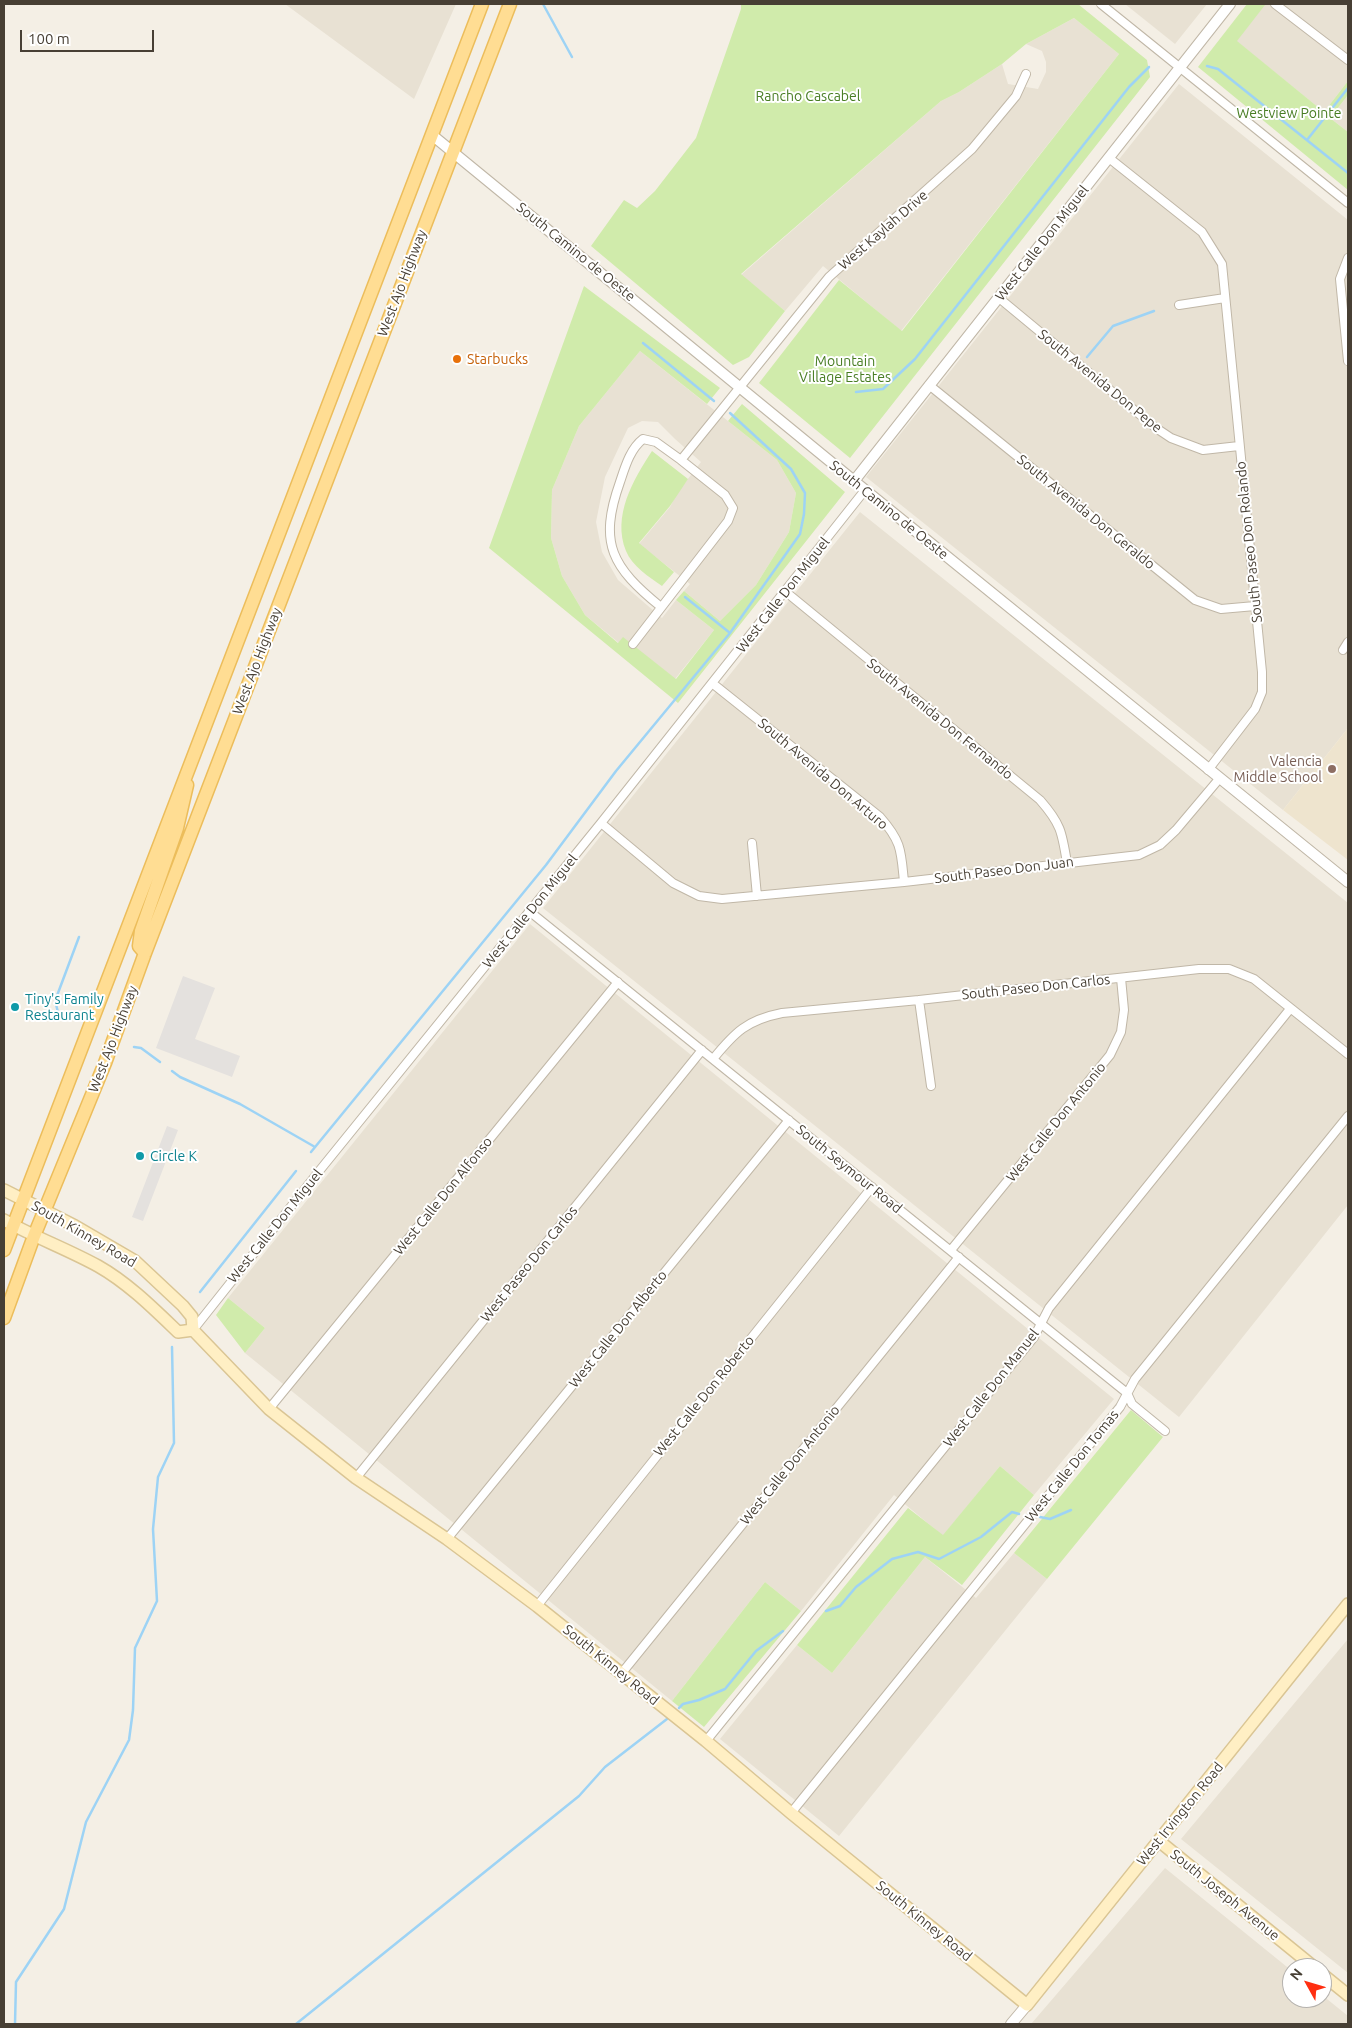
<!DOCTYPE html>
<html>
<head>
<meta charset="utf-8">
<style>
	body { margin:0 }
	#map { position:relative; width:1352px; height:2028px; overflow:hidden; background:#f4efe5; font-family:Ubuntu,sans-serif }
	canvas { display:block }
	.frame { position:absolute; inset:0; border:5px solid #473f34; pointer-events:none }
	.north { position:absolute; left:1282px; top:1958px; width:50px; height:50px; box-sizing:border-box; background:#fff; border:1px solid #b5b2ae; border-radius:50%; rotate:309deg; font-size:14px; font-weight:700; line-height:20px; text-align:center; color:#473f34 }
	.north::after { content:''; display:block; margin:auto; width:18px; height:22px; background:#ff2f11; clip-path:polygon(50% 0,100% 100%,50% 72%,0 100%) }
	.scale { position:absolute; left:20px; top:30px; width:134px; height:22px; box-sizing:border-box; border:2px solid #473f34; border-top:0; padding-left:6px; font-size:15px; line-height:18px; white-space:nowrap; color:#473f34; -webkit-text-stroke:4px #fff; paint-order:stroke }
</style>
</head>
<body>
<div id="map">
<canvas width="1352" height="2028"></canvas>
<div class="frame"></div>
<div class="north">N</div>
<div class="scale">100 m</div>
</div>
<script>
const ctx = document.querySelector('canvas').getContext('2d');
ctx.lineJoin = 'round';
function paint(path, color) { ctx.fillStyle = color; ctx.fill(path, 'evenodd'); }
function trace(path, color, width, dash) { ctx.strokeStyle = color; ctx.lineWidth = width; ctx.lineCap = dash ? 'butt' : 'round'; ctx.setLineDash(dash || []); ctx.stroke(path); }
function label(font, color, halo, rows, align = 'center') {
  ctx.font = font + ' Ubuntu,sans-serif'; ctx.lineWidth = 4; ctx.setLineDash([]); ctx.textBaseline = 'middle'; ctx.strokeStyle = halo; ctx.fillStyle = color; for (const [text, x, y, turn = 0] of rows) {
    ctx.save(); ctx.translate(x, y); ctx.rotate((+turn || 0) * Math.PI / 180); ctx.textAlign = isNaN(turn) ? turn : align; if (halo) ctx.strokeText(text, 0, 0); ctx.fillText(text, 0, 0); ctx.restore();
  }
}
const residential = new Path2D(`
	M285,4h171l-42,95z
	M1125,4h82l-32,40z
	M1265,4h83v77l-24,31 -88,-71z
	M1074,18l45,36 -218,277 -78,-65 -38,45 -44,-36 200,-174 18,-9 43,-28 6,20 30,5 8,-17v-10l-4,-11 -16,-7z
	M1179,84l169,136v508l-65,82 -417,-333z
	M1348,95v37l-18,-14z
	M640,351l137,109 19,33 -7,39 -33,53 -36,36 -36,-30 6,-7 -51,-40 31,-37 7,-14 24,-31 -26,-23 -17,-17 -16,-1 -14,7 -23,49 -9,45 6,30 16,28 44,38 14,-18 38,30 -39,49 -52,-41 -4,5 -34,-28 -23,-39 -11,-38 1,-48 27,-64z
	M860,512l488,391v302l-169,212 -636,-509z
	M530,924l584,475 -80,96 -34,-29 -57,70 -49,-41 -93,116 -36,-29 -93,119 -427,-348 20,-25 -37,-30z
	M1014,1553l33,26 -208,257 -119,-97 77,-94 35,28 93,-116 51,41z
	M1348,1639v334l-167,-134z
	M1165,1868l127,103v27h30v-3l26,21v8h-317z`);
const education = new Path2D(`
	M1348,728v132l-65,-50z`);
const green = new Path2D(`
	M741,4h337l69,56 3,17 -300,381 -91,-75 80,-103 63,51 217,-277 -45,-36 -48,26 -24,20 -43,28 -18,9 -200,173 44,37 -36,46 -16,8 -142,-119 33,-46 13,8 18,-17 41,-53 45,-129z
	M1247,4l18,1 -28,36 87,71 24,-31v14l-18,23 18,14v58l-150,-123z
	M584,286l136,102 -13,16 -67,-53 -61,75 -27,64 -1,48 11,38 23,39 33,28 5,-6 53,42 38,-49 -38,-30 8,-9 36,30 36,-36 33,-53 7,-39 -19,-33 -49,-39 14,-17 103,88 -167,211 -189,-155z
	M652,451l36,28 -18,27 -31,37 35,29 -12,14c-13,-9 -30,-20 -36,-35 -14,-35 7,-71 26,-100z
	M228,1298l37,30 -20,25 -29,-38z
	M1131,1410l32,27 -116,142 -33,-26z
	M1000,1466l34,29 -72,90 -37,-28 -93,116 -35,-28 111,-137 35,27z
	M765,1582l36,29 -97,116 -32,-26z`);
const parking = new Path2D(`
	M183,976l32,12 -20,51 45,17 -8,21 -76,-29z
	M167,1126l11,4 -35,91 -11,-4z`);
const stream = new Path2D(`
	M543,4l29,53
	M1207,66l11,3 130,104
	M1307,140l41,-52
	M643,343l71,58
	M1087,357l26,-31 41,-15
	M856,392l27,-3 32,-30 214,-272 20,-20
	M685,597l45,36
	M66,1016l-8,-4 -3,-11 24,-64
	M134,1047l7,1 19,14
	M172,1071l8,6 60,27 75,43
	M311,1152l235,-287 70,-94 114,-138 70,-99 4,-20 1,-21 -14,-24 -61,-56
	M200,1292l96,-121
	M1040,1517l10,2 21,-9
	M826,1611l14,-5 16,-19 36,-28 26,-7 21,7 42,-22 31,-25 7,2
	M679,1708l4,-4 16,-4 26,-11 31,-38 27,-20
	M15,2024l1,-42 48,-73 22,-87 43,-82 4,-30 2,-62 22,-47 -4,-72 5,-52 16,-34 -2,-96
	M296,2024l283,-228 26,-29 62,-48`);
const minor = new Path2D(`
	M1101,4l247,199
	M1275,4l73,56
	M1109,158l93,74 20,32 40,408v20l-7,17 -47,61
	M1348,258l-8,21 8,82
	M999,298l157,130 15,10 32,12 36,-4
	M1179,305l46,-7
	M929,385l266,215 26,9 34,-3
	M786,592l254,208c21,24 22,32 27,63
	M661,607c-49,-40 -63,-63 -41,-125 5,-15 10,-33 23,-43l13,3 25,18
	M633,644l95,-123 5,-13 -8,-13 -44,-35 148,-183 143,-128 44,-53 10,-22
	M1343,650l5,-8
	M712,683l168,134c22,25 21,34 24,65
	M601,823l72,60 26,13 23,3 182,-17 235,-27 21,-10 16,-15 43,-51
	M752,843l5,53
	M529,911l598,482 5,11 33,27
	M919,1000l12,86
	M713,1059c22,-27 34,-39 69,-46l137,-13 280,-31h30l25,10 94,75
	M951,1250l159,-195 11,-23 3,-22 -3,-32
	M193,1330l127,-160 281,-347 264,-333
	M269,1409l349,-427
	M356,1478l346,-428
	M447,1539l342,-419
	M537,1606l335,-419
	M621,1674l338,-417
	M706,1741l328,-404 15,-29 241,-299
	M791,1813l329,-406 15,-28 213,-263`);
const tertiary = new Path2D(`
	M432,135l433,355 483,392
	M854,481l376,-477
	M1011,2024l16,-19`);
const secondary = new Path2D(`
	M4,1190l71,36 60,35 48,45 9,11 1,13 76,79 87,69 91,61 90,67 169,135 85,72 236,192 321,-401
	M4,1220c30,17 63,29 94,46 30,17 55,42 80,66l15,-2
	M1159,1841l156,127
	M1322,1974l26,21`);
const primary = new Path2D(`
	M145,953l-6,-7 2,-15 36,-103 10,-43
	M4,1250l478,-1246
	M4,1318l30,-82 71,-173 40,-110 365,-949`);
const markers = [
	[457,359,5,"#e8710a"],
	[1332,769,5,"#8d6e63"],
	[15,1007,5,"#0f9aa8"],
	[140,1156,5,"#0f9aa8"]
];
const parkNames = [
	["Rancho Cascabel",808,96],
	["Westview Pointe",1289,113],
	["Mountain",845,361],
	["Village Estates",845,377]
];
const streetNames = [
	["West Kaylah Drive",883,230,-41],
	["West Calle Don Miguel",1042,243,-52],
	["South Camino de Oeste",576,252,39],
	["West Ajo Highway",402,283,-69],
	["South Avenida Don Pepe",1100,381,39],
	["South Camino de Oeste",889,510,39],
	["South Avenida Don Geraldo",1086,512,39],
	["South Paseo Don Rolando",1249,542,-96],
	["West Calle Don Miguel",783,595,-52],
	["West Ajo Highway",257,661,-69],
	["South Avenida Don Fernando",940,719,39],
	["South Avenida Don Arturo",823,774,40],
	["South Paseo Don Juan",1004,870,-7],
	["West Calle Don Miguel",530,911,-51],
	["South Paseo Don Carlos",1036,987,-6],
	["West Ajo Highway",113,1039,-69],
	["West Calle Don Antonio",1056,1122,-51],
	["South Seymour Road",849,1169,39],
	["West Calle Don Alfonso",443,1196,-51],
	["West Calle Don Miguel",275,1226,-51],
	["South Kinney Road",84,1234,30],
	["West Paseo Don Carlos",529,1264,-51],
	["West Calle Don Alberto",618,1329,-51],
	["West Calle Don Manuel",991,1388,-52],
	["West Calle Don Roberto",704,1396,-51],
	["West Calle Don Antonio",790,1465,-51],
	["West Calle Don Tomas",1072,1466,-51],
	["South Kinney Road",611,1665,39],
	["West Irvington Road",1180,1814,-51],
	["South Joseph Avenue",1225,1895,39],
	["South Kinney Road",924,1921,39]
];
const foodNames = [
	["Starbucks",467,359]
];
const educationNames = [
	["Valencia",1322,761],
	["Middle School",1322,777]
];
const cultureNames = [
	["Tiny's Family",25,999],
	["Restaurant",25,1015],
	["Circle K",150,1156]
];
paint(residential, '#e8e1d3');
paint(education, '#eee4ce');
paint(green, '#d0ebab');
paint(parking, '#e4e1de');
trace(stream, '#9dd3f5', 2.5);
trace(minor, '#c0b7a7', 10);
trace(tertiary, '#c0b7a7', 12);
trace(secondary, '#dac594', 14);
trace(primary, '#ecbd5b', 15);
trace(minor, '#fff', 8);
trace(tertiary, '#fff', 10);
trace(secondary, '#ffefc4', 11);
trace(primary, '#ffdd93', 12);
for (const [x, y, r, color] of markers) { const dot = new Path2D(); dot.arc(x, y, r, 0, 2 * Math.PI); ctx.fillStyle = color; ctx.fill(dot); trace(dot, '#fff', 2); }
label('14px', '#487d23', '#fff', parkNames);
label('14px', '#473f34', '#fff', streetNames);
label('14px', '#c56008', '#fff', foodNames, 'left');
label('14px', '#785e54', '#fff', educationNames, 'right');
label('14px', '#0d838f', '#fff', cultureNames, 'left');
</script>
</body>
</html>
